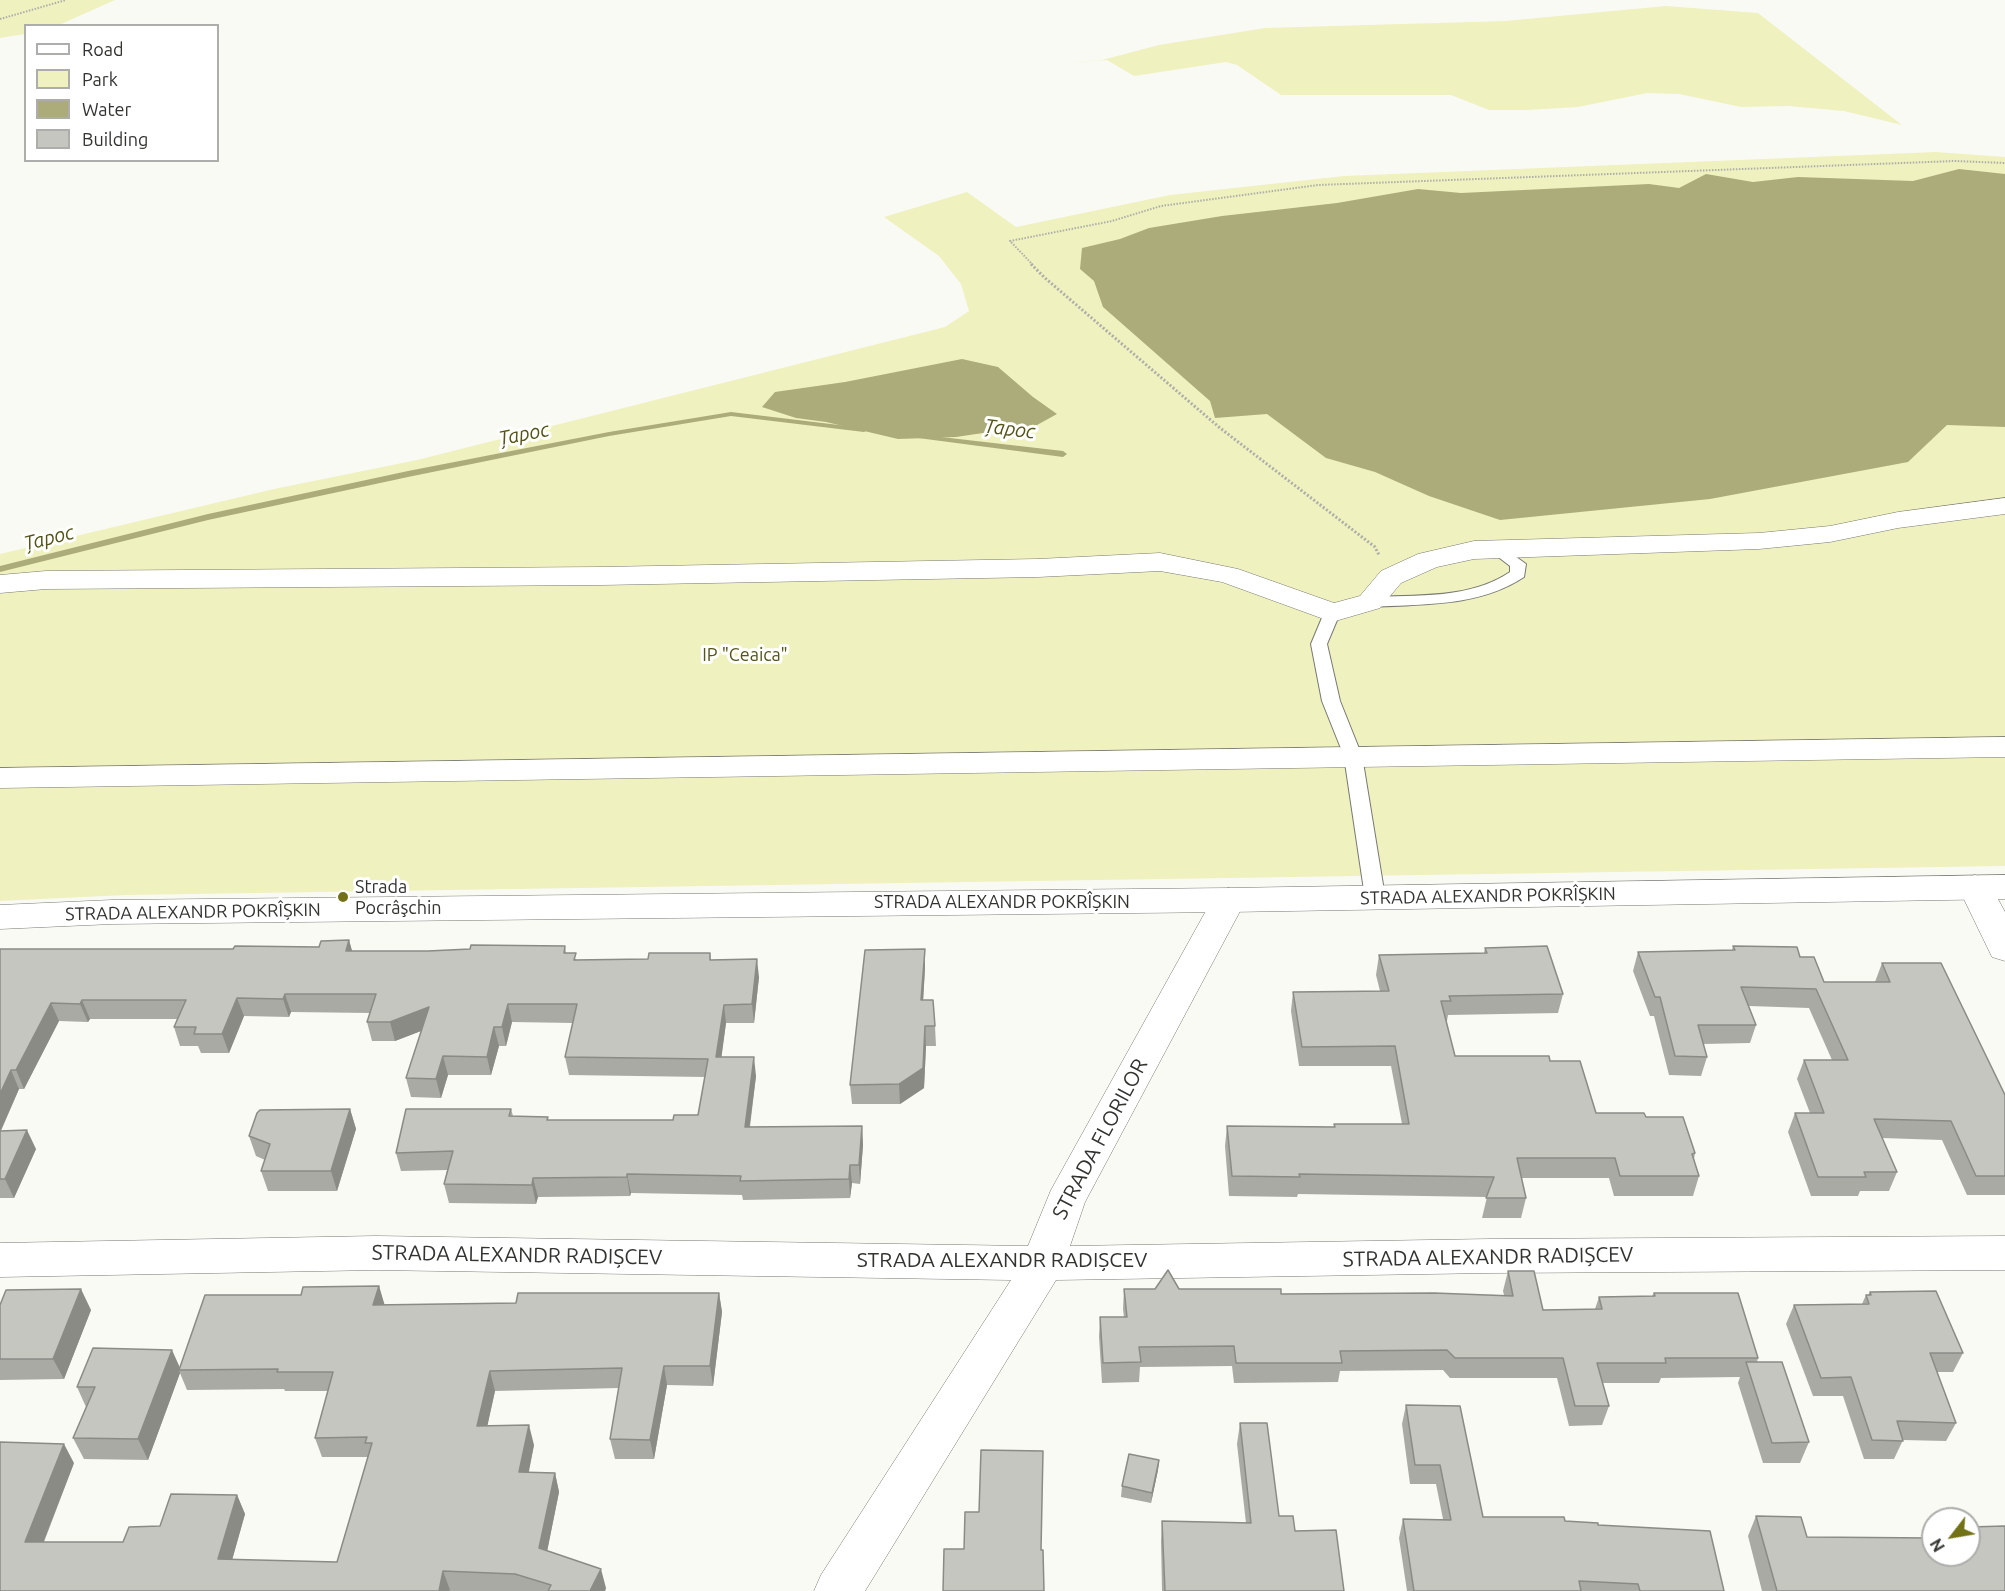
<!DOCTYPE html>
<html>
<head>
<meta charset="utf-8">
<style>
	body { margin:0 }
	#map { position:relative; width:2005px; height:1591px; overflow:hidden; background:#fafaf4; font-family:Ubuntu,sans-serif }
	canvas { display:block }
	.legend { position:absolute; left:24px; top:24px; width:195px; height:138px; box-sizing:border-box; background:#fff; border:2px solid #adadac; margin:0; padding:8px 10px; list-style:none; font-size:18px; color:#333330 }
	.legend li { display:flex; align-items:center; gap:12px; height:30px }
	.legend b { width:30px; border:2px solid #adadac }
	.north { position:absolute; left:1921px; top:1507px; width:60px; height:60px; box-sizing:border-box; background:#fff; border:2px solid #adadac; border-radius:50%; rotate:239deg; font-size:16px; font-weight:700; line-height:24px; text-align:center; color:#333330 }
	.north::after { content:''; display:block; margin:auto; width:21px; height:27px; background:#737115; clip-path:polygon(50% 0,100% 100%,50% 72%,0 100%) }
</style>
</head>
<body>
<div id="map">
<canvas width="2005" height="1591"></canvas>
<ul class="legend">
<li><b style="height:8px;background:#fff"></b>Road</li>
<li><b style="height:16px;background:#eff1bf"></b>Park</li>
<li><b style="height:16px;background:#acac7a"></b>Water</li>
<li><b style="height:16px;background:#c6c6c0"></b>Building</li>
</ul>
<div class="north">N</div>
</div>
<script>
const ctx = document.querySelector('canvas').getContext('2d');
ctx.lineJoin = 'round';
function paint(path, color) { ctx.fillStyle = color; ctx.fill(path, 'evenodd'); }
function trace(path, color, width, dash) { ctx.strokeStyle = color; ctx.lineWidth = width; ctx.lineCap = dash ? 'butt' : 'round'; ctx.setLineDash(dash || []); ctx.stroke(path); }
function label(font, color, halo, rows, align = 'center') {
  ctx.font = font + ' Ubuntu,sans-serif'; ctx.lineWidth = 6; ctx.setLineDash([]); ctx.textBaseline = 'middle'; ctx.strokeStyle = halo; ctx.fillStyle = color; for (const [text, x, y, turn = 0] of rows) {
    ctx.save(); ctx.translate(x, y); ctx.rotate((+turn || 0) * Math.PI / 180); ctx.textAlign = isNaN(turn) ? turn : align; if (halo) ctx.strokeText(text, 0, 0); ctx.fillText(text, 0, 0); ctx.restore();
  }
}
const green = new Path2D(`
	M0,0h115l-56,25 -33,1 -1,8 -25,4z
	M1666,6l92,7 144,112 -58,-14 -56,-5 -47,1 -62,-13 -32,-1 -69,14 -51,3h-38l-38,-15h-170l-44,-30 -11,-3 -92,14 -27,-16 -47,3 42,-3 57,-15 106,-17 240,-7z
	M1936,152l69,5v709l-1879,29 -126,6v-347l274,-65 143,-29 528,-133 24,-16 -8,-27 -22,-28 -55,-39 83,-25 49,35 154,-32 174,-19z`);
const water = new Path2D(`
	M1959,169l46,5v253l-58,-2 -39,37 -198,37 -210,21 -71,-24 -54,-24 -49,-14 -59,-44 -52,4 -5,-17 -107,-94 -9,-26 -14,-12 2,-21 38,-9 29,-11 73,-12 115,-13 81,-14 43,4 188,-9 30,4 27,-14 47,8 45,-5 115,4z
	M962,359l36,8 35,30 24,17 -20,11 -81,12 -58,2 -72,-17 -30,-4 -34,-11 13,-15 70,-10z`);
const stream = new Path2D(`
	M731,412l133,16 4,2 -4,2 -133,-16 -122,20 -201,41 -200,43 -208,52v-6l208,-52 200,-43 201,-39z
	M915,434l148,17 4,3 -4,3 -145,-19h-3z`);
const pathFar1 = new Path2D(`
	M0,19l66,-19
	M1033,265l-23,-24 102,-20 49,-15 157,-21 637,-24 50,2`);
const path = new Path2D(`
	M1031,264l14,14 175,150 155,119 4,8`);
const service = new Path2D(`
	M1496,544l5,2 25,18 -2,13c-45,30 -102,27 -154,30l-8,-5 8,-5c47,-2 100,2 140,-25v-6l-22,-17z
	M1332,608l8,5 -13,31 13,57 22,55 23,141 -3,5 -7,1 -7,-1 -3,-5 -21,-141 -22,-55 -11,-57 13,-31z`);
const minor = new Path2D(`
	M2005,498v16l-107,14 -68,14 -71,7 -285,10 -37,8 -36,16 -21,25 -48,14 -110,-40 -62,-11 -122,6 -437,8 -555,4 -46,4v-18l46,-4 555,-4 437,-8 122,-6 78,16 96,34 26,-7 21,-25 37,-17 56,-13 285,-8 71,-7 68,-14z
	M2005,737v20l-2005,31v-20z
	M1975,875l12,4 18,33v49l-13,-4 -34,-70 5,-8z
	M1229,888l12,4 5,8 -161,302 -15,44 420,-7 515,-3v34l-515,3 -434,7 -191,311h-51l7,-16 190,-295 -635,-10 -376,7v-34l376,-7 652,10 23,-56 161,-290 5,-8z`);
const tertiary = new Path2D(`
	M2005,875v24l-776,13 -1117,12 -112,5v-24l112,-5 1117,-12z`);
const wall = new Path2D(`
	M349,940l3,11h76l137,-5 1,7 11,7 71,-1 62,-6 1,7 48,17 -5,46h-28l-5,34 35,19 -6,51 112,-1 1,19 -3,39 -8,-1 -2,15 -107,2 -1,-5 -111,-2 -1,3 -92,1 -2,7 -87,-1 -5,-19 3,-14 -46,1 -5,-18 115,-44 2,7 36,4h124l25,-5 7,-38 -136,-2 -4,-18 8,-34 -61,-1 -6,24h-7l-8,29h-43l-7,23 -30,-1 -5,-19 15,-47 -26,10h-23l-5,-19 3,-9 -79,-1 -2,5 -45,-1 -15,37h-28l-3,-7h-18l-6,-19 3,-8h-87l-2,3 -29,-1 -35,68h-5l-18,42 35,18 -22,49h-14v-249h233l86,-2z
	M1733,946l67,11 24,25h51l7,-19 123,132v100h-38l-25,-55 -60,-2 15,34 -8,19h-29l-2,5h-47l-23,-64 7,-19h15l-13,-34 7,-19h28l-23,-52 -60,-2 7,19 -6,18 -47,1 4,13 -6,19 -32,-1 -15,-59h-4l-17,-45 5,-19 94,-2z
	M1485,948l78,46 -5,19 -110,2 -1,6h-1l9,35 95,5 46,52 50,4 49,36 -1,6 5,17 -6,20h-79l-5,-18h-88l5,20 -5,20h-39l5,-21 -189,-3 -1,3 -68,-1 -4,-50 2,-20 107,1v-3h68l-11,-58h-92l-8,-55 2,-19 87,-1 -4,-16 3,-20 105,-2z
	M925,949v19l-2,32 12,26 1,20h-10l-2,42 -24,16h-48l-2,-19z
	M350,1109l6,20 -19,62h-69l-7,-20 4,-11 -9,-4 -7,-20z
	M1508,1271l35,39 52,-1 4,-12 53,-1 2,-3 104,65 -1,4 52,80 -9,21h-37l-25,-80 2,-6 -79,1 -2,5h-57l7,23 -7,19 -33,1 -12,-48h-107l-7,-8 -103,1 -2,11 -104,1 -2,-17 -92,1 -1,15 -37,1 -3,-46 1,-20h24l-1,-8 1,-20h55l102,5 223,1 -1,-4z
	M379,1286l5,19 132,-2 203,-10 3,19 -9,74 -46,-1 -13,74h-39l-5,-20 9,-51 -124,3 -8,35 47,19 -6,28h27l4,19 -12,59 59,37 -1,3h-605l74,-128 -30,79h79l37,-16 77,-31 8,19 -13,46 105,2 31,-105h-46l-7,-19 13,-47h-43l-1,-2 -97,1 -7,-17 -32,87 -64,-1 -11,-21 13,-31 -9,-20 103,-20 121,-72z
	M1870,1292l93,61 -10,19h-16l19,51 -10,18 -43,-1 -9,19h-30l-21,-63h-30l-27,-72 8,-19 68,-1 4,-9h2z
	M0,1305l91,5 -27,69 -64,1z
	M1406,1405l77,112 82,4 33,4 126,66h-317l-8,-53 4,-19h40l-7,-35h-26l-8,-60z
	M1240,1423l39,93 16,15 49,60h-182l-1,-50 1,-20 84,2 -9,-79z
	M1159,1460l-1,10 -7,33 -30,-6 1,-11z
	M1756,1516l51,21 126,18 72,36h-243l-14,-55z`);
const shadedWall = new Path2D(`
	M349,940l5,18 -8,-7z
	M925,949v19l-3,52 -1,-20z
	M757,959l2,18 -5,46 -2,-19z
	M285,994l6,18 -2,5 -6,-18z
	M237,998l7,18 -15,37 -7,-19z
	M82,1000l8,19 -2,3 -8,-18z
	M51,1003l8,18 -35,68 -8,-19z
	M508,1004l4,18 -6,24 -4,-19z
	M724,1005l2,18 -7,53 -3,-19z
	M429,1007l5,19 -39,15 -5,-19z
	M925,1026l1,20 -2,42 -24,16 -1,-20z
	M494,1027l5,19 -8,29 -4,-18z
	M443,1056l5,19 -7,23 -5,-19z
	M754,1057l2,19 -9,70 -2,-19z
	M11,1070l8,19 -19,43v-38z
	M350,1109l6,20 -19,62 -6,-20z
	M862,1126l1,19 -3,39 -1,-19z
	M27,1130l9,19 -22,49 -9,-19z
	M850,1165l2,18 -2,15 -1,-19z
	M627,1174l4,19 -1,3 -3,-19z
	M533,1178l5,19 -2,7 -4,-19z
	M379,1286l6,20 -12,-1z
	M81,1289l10,21 -27,69 -11,-20z
	M719,1293l3,19 -9,74 -3,-20z
	M172,1350l9,20h-2l1,3 -32,87 -10,-21z
	M664,1366l3,19 -13,74 -4,-19z
	M490,1371l5,20 -12,55 -6,-20z
	M529,1425l5,20 -9,47 -6,-20z
	M64,1444l10,19 -38,98 -11,-19z
	M1159,1460l-1,10 -7,33 1,-10z
	M555,1473l4,19 -15,75 -5,-19z
	M237,1495l8,19 -18,64 -9,-19z
	M601,1569l5,19 -1,3h-15z
	M443,1571l7,19 -1,1h-10z`);
const building = new Path2D(`
	M349,940l-3,11h82l42,-2 1,-4 94,1 -1,7h12l-2,7 74,-1 1,-6h61v7l47,-1 -5,45 -28,1 -8,52h38l-9,70 117,-1 -3,39h-9l-1,14 -109,2 1,-5 -114,-2v3l-94,1 -1,7 -88,-1 9,-33 -57,2 10,-44h105l-2,7 39,1 -1,3h126l1,-5h24l10,-56 -143,-2 12,-53h-69l-6,23h-8l-7,30 -44,-1 -7,23 -30,-1 23,-71 -39,15h-23l9,-28h-91l-2,5 -46,-1 -15,36h-28l2,-7h-22l12,-27h-104l-2,4 -29,-1 -35,67h-5l-11,24v-145h233l2,-3 84,1 2,-6z
	M1547,946l16,48 -114,2 2,5h-10l14,55h94l1,5h30l16,52h48l2,4h37l12,36 -3,1 7,22h-79l-5,-18h-98l9,40h-40l8,-21 -195,-3 1,3 -68,-1 -5,-50 108,1 -1,-3h75l-14,-78 -93,1 -9,-55 96,-1 -10,-36 108,-2 -2,-5z
	M1733,946l64,1 3,10h14l10,25h66l-8,-19h59l64,132v81h-29l-25,-55 -77,-2 23,53h-33l2,5h-48l-23,-64h29l-20,-53h44l-32,-71 -75,-2 15,38h-58l9,32 -32,-1 -15,-59h-5l-17,-45 97,-2z
	M925,949l-4,51h12l2,26h-10l-2,42 -24,16 -49,1 15,-135z
	M350,1109l-19,62h-70l9,-27 -21,-8 8,-23 3,-3z
	M27,1130l-22,49h-5v-48z
	M1168,1270l11,19h102v5l153,-1 79,3 -5,-25h26l9,39 59,-1 -3,-12 56,-1 -1,-3h84l20,65h-93l1,5h-69l12,43h-34l-12,-48h-108l-8,-8 -107,1 2,12h-106l-2,-17 -95,1 2,15 -38,1 -3,-46h27l-3,-28h31z
	M379,1286l-6,19 143,-2 2,-10h201l-9,73h-46l-14,74 -40,-1 12,-71 -132,3 -13,55 52,-1 -10,47 36,1 -16,75 62,21 -11,22h-42l3,-6 -36,-11 -72,-3 -4,20h-439v-149l64,2 -39,98h98l6,-15 31,-1 11,-32 66,1 -19,64 119,3 35,-119h-7l2,-6 -52,1 18,-66h-56l1,-3 -99,1 26,-75h96l2,-8z
	M81,1289l-28,70h-53v-54l6,-15z
	M1936,1291l27,62h-33l26,70 -59,-2 6,20 -31,-1 -21,-63 -30,1 -27,-73 75,-1 -3,-9h5l-1,-3z
	M93,1348l79,2 -34,89 -65,-1 22,-51h-18z
	M1746,1362h36l27,80 -37,1z
	M1406,1405l54,1 23,111h81l1,4 33,2v2l112,6 14,60h-84l-2,-7 -59,-3 2,10h-167l-11,-72 48,1 -11,-55h-25z
	M1240,1423h27l12,93h14l2,15 41,-1 8,61h-179l-3,-70 89,2z
	M981,1450l62,1 -2,99h2l1,41h-101l1,-42h20l1,-37h14z
	M1129,1454l30,6 -7,33 -30,-7z
	M1756,1516l45,1 6,20 126,1v17h36v-28l36,-1v65h-228z`);
const markers = [
	[343,897,6,"#737115"]
];
const parkNames = [
	["IP \"Ceaica\"",745,655]
];
const poiNames = [
	["Strada",355,887],
	["Pocrâşchin",355,908]
];
const streetNames = [
	["STRADA ALEXANDR POKRÎȘKIN",1488,896,-1],
	["STRADA ALEXANDR POKRÎȘKIN",1002,902],
	["STRADA ALEXANDR POKRÎȘKIN",193,912,-1]
];
const waterNames = [
	["Țapoc",1010,429,7],
	["Țapoc",524,434,-11],
	["Țapoc",49,538,-14]
];
const nearStreetnames = [
	["STRADA FLORILOR",1100,1139,-62],
	["STRADA ALEXANDR RADIȘCEV",517,1255,1],
	["STRADA ALEXANDR RADIȘCEV",1488,1257,-1],
	["STRADA ALEXANDR RADIȘCEV",1002,1260]
];
paint(green, '#eff1bf');
paint(water, '#acac7a');
paint(stream, '#acac7a');
trace(service, '#797973', 2);
trace(minor, '#797973', 1);
trace(tertiary, '#797973', 1);
trace(pathFar1, '#aeaea9', 2, [1.5, 1.5]);
trace(path, '#aeaea9', 3, [2, 2]);
paint(service, '#fff');
paint(minor, '#fff');
paint(tertiary, '#fff');
paint(wall, '#aaaaa5');
paint(shadedWall, '#8b8b86');
paint(building, '#c6c6c0');
trace(building, '#8b8b86', 1.5);
for (const [x, y, r, color] of markers) { const dot = new Path2D(); dot.arc(x, y, r, 0, 2 * Math.PI); ctx.fillStyle = color; ctx.fill(dot); trace(dot, '#fff', 2); }
label('18px', '#55551b', '#fff', parkNames);
label('18px', '#333330', '#fff', poiNames, 'left');
label('18px', '#333330', '#fff', streetNames);
label('italic 20px', '#545318', '#fff', waterNames);
label('21px', '#333330', '#fff', nearStreetnames);
</script>
</body>
</html>
